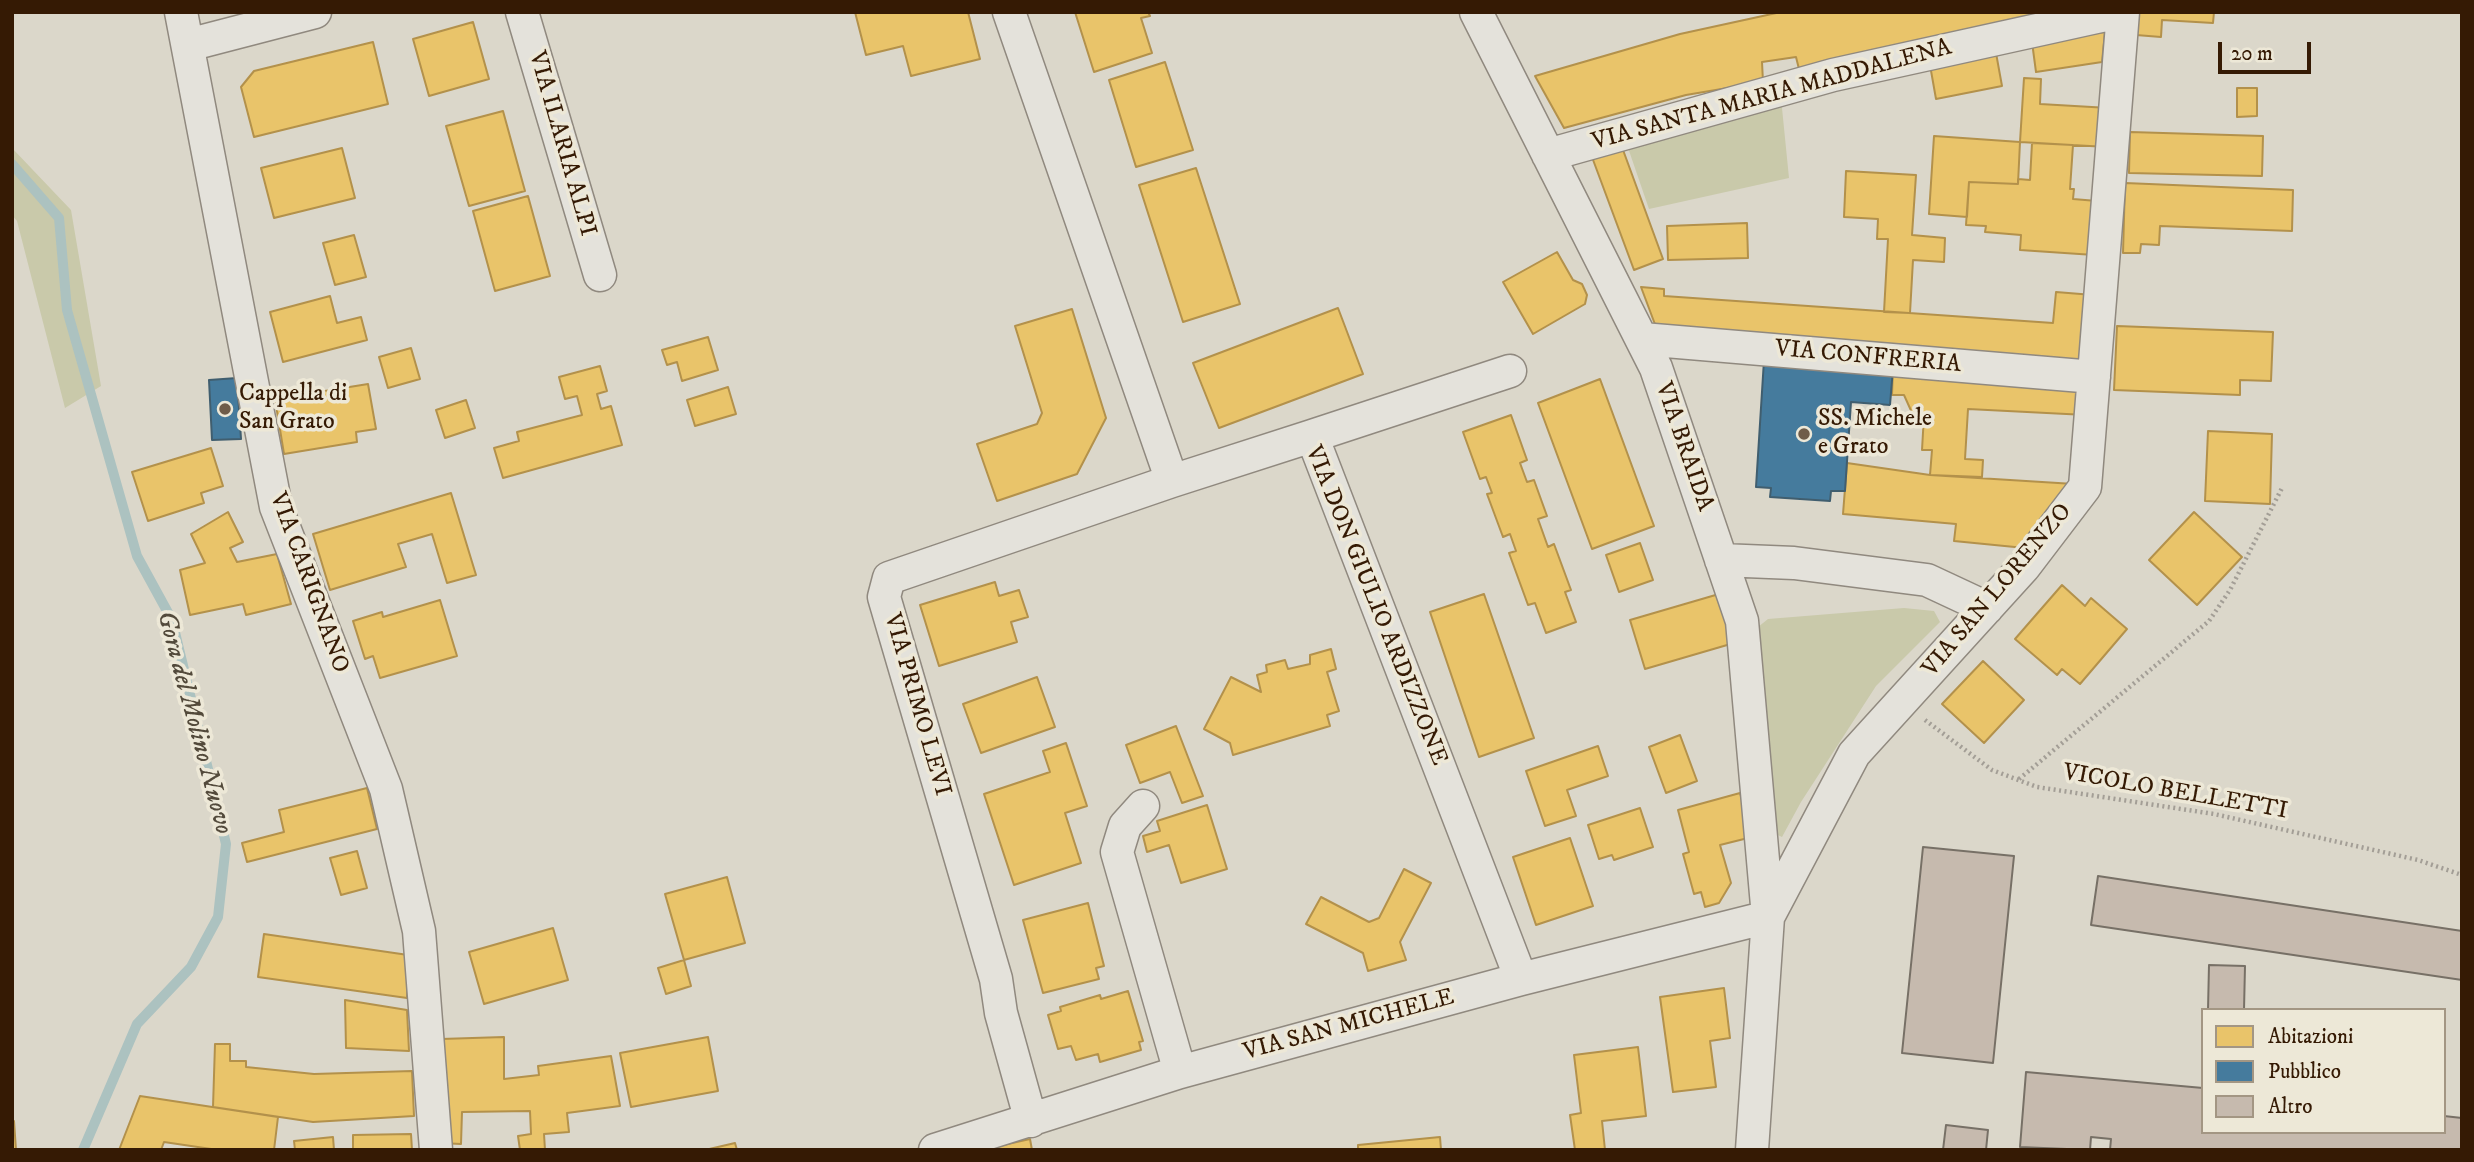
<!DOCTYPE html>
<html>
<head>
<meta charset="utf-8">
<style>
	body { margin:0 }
	#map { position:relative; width:2474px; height:1162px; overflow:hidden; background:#dbd7ca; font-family:"IM FELL DW Pica",serif }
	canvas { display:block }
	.frame { position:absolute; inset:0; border:14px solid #351a04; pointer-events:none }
	.legend { position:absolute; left:2201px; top:1008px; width:245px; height:126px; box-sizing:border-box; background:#ede8d7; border:2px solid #a39683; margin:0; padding:9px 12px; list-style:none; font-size:21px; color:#351a04 }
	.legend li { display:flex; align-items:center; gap:14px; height:35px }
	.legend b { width:35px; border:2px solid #a39683 }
	.scale { position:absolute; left:2218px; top:42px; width:93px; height:32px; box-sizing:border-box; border:4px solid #351a04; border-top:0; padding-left:9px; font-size:21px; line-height:24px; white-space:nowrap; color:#351a04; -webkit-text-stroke:5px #ede8d7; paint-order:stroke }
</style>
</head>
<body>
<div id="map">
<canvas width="2474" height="1162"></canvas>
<div class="frame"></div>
<ul class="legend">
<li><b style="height:19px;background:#e9c46a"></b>Abitazioni</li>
<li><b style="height:19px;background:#457b9d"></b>Pubblico</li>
<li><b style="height:19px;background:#c6baae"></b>Altro</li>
</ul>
<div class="scale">20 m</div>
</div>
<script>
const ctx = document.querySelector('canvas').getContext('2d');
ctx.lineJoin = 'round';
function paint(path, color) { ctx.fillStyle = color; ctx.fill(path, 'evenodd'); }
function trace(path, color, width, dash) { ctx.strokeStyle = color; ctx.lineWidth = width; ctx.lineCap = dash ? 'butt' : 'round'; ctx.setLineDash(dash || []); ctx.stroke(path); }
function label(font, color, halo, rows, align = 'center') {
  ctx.font = font + ' "IM FELL DW Pica",serif'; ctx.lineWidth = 7; ctx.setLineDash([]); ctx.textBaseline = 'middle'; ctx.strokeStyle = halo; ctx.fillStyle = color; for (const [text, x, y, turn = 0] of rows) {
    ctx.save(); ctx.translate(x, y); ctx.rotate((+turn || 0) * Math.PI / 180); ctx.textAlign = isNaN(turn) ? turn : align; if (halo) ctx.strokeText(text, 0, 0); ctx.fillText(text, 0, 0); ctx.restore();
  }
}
const green = new Path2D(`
	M1781,98l8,80 -140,31 -24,-70z
	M12,148l59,62 30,176 -36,22 -48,-187 -5,-6z
	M1904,608l30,3 6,11 -64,64 -75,116 -19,35 -15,-7 -14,-199 15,-12z`);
const homes = new Path2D(`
	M855,12h113l12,47 -69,17 -8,-30 -37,9z
	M1075,12h73l2,4 -9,2 11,35 -58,19z
	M1781,12h310l-291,61 -4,-16 -34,5 1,20 -77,13 -122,33 -29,-52 145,-42z
	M2137,12h77l-1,11 -51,-3 -1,17 -25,-2z
	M473,22l16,57 -60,17 -16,-57z
	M2105,32l-3,30 -66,10 -4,-30z
	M373,42l15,62 -134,33 -13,-50 13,-16z
	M1996,53l6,33 -66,13 -6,-34z
	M1165,62l28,88 -57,17 -27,-87z
	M2024,78l17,1 -1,25 69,4 -2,39 -87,-5z
	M2237,88h20v28l-20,1z
	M503,111l22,80 -56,15 -23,-80z
	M2130,132l133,4 -1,40 -133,-3z
	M1934,136l86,6 -2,42 -49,-2 -2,35 -38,-3z
	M1619,139l44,120 -29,11 -45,-121z
	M2032,143l41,2 -3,44h4l-1,10 24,2 -3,54 -74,-5 1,-15 -36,-3 1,-6 -20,-1 3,-43 49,2v-5l12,1z
	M342,148l13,50 -81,20 -13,-50z
	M1196,168l44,136 -57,18 -44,-137z
	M1846,171l70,4 -4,60 33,3 -1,24 -31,-2 -3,53 -26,-1 4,-73h-11l1,-20 -34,-2z
	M2125,183l168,7 -1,41 -132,-5 -1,19 -18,-1 -1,9h-17z
	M528,196l22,80 -55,15 -22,-80z
	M1747,223l1,35 -80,2 -1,-34z
	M354,235l12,42 -31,8 -12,-42z
	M1557,252l16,28 9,4 5,11 -2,9 -52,30 -30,-52z
	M1641,287l23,2v7l389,27 3,-31 37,3 -4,70 -430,-30z
	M330,296l7,27 24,-6 6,23 -84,22 -13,-50z
	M1338,308l25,66 -144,54 -26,-65z
	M1072,309l34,109 -29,56 -80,27 -20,-57 60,-20 5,-11 -27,-87z
	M2117,326l156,6 -2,49 -31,-1v15l-126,-5z
	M708,337l10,33 -36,11 -5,-19 -10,3 -5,-15z
	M411,348l9,31 -32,9 -9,-31z
	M600,366l7,25 -10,3 4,15 10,-3 11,39 -119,33 -9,-30 25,-7 -2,-9 65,-17 -5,-19 -12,3 -6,-22z
	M1893,368l195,11 -2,36 -118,-6 -3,50 18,1 -1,17 -52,-2 2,-25h-10l2,-35h-11l-9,-20h-12z
	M1600,379l54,147 -62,23 -54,-146z
	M368,384l8,45 -20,3 1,10 -73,12 -9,-55z
	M728,387l8,27 -41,12 -8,-26z
	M466,400l9,28 -30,10 -9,-28z
	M1511,415l16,45 -7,3 7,19 7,-2 13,36 -9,3 10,28 6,-3 17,46 -6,2 11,30 -30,11 -11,-30 -7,2 -19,-52 7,-2 -6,-17 -7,3 -16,-43 5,-1 -6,-16 -6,2 -17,-47z
	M2208,431l64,3 -2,70 -65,-3z
	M211,448l12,38 -22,7 3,10 -56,18 -16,-49z
	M1847,463l83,12 144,9 -39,65 -81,-8 2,-17 -113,-10z
	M451,493l25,82 -29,8 -15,-49 -34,10 8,23 -76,23 -17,-56z
	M228,512l15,30 -13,6 7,14 40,-8 14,50 -45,11 -3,-11 -53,11 -10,-45 25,-7 -14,-29z
	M2194,512l48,45 -45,48 -48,-45z
	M1640,543l13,37 -34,12 -13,-37z
	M995,582l4,14 20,-6 9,27 -17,5 6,20 -78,24 -19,-61z
	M2062,585l23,21 6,-8 36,31 -47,55 -18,-15 -5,6 -42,-36z
	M1484,594l50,144 -55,19 -49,-145z
	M1719,594l15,49 -89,26 -15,-49z
	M440,600l17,56 -77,22 -7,-22 -8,3 -12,-38 29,-9 1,5z
	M1331,649l5,20 -9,3 12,39 -12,4 3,11 -97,29 -3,-12 -26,-14 27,-52 30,15 -4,-17 10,-3 -1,-7 19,-5 3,9 22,-5v-9z
	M1983,661l41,39 -40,43 -42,-39z
	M1037,677l18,50 -74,26 -18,-49z
	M1176,726l27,70 -21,7 -12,-31 -30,11 -14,-38z
	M1680,735l17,46 -31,12 -17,-46z
	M1066,743l21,63 -22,7 16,50 -67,22 -30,-91 66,-22 -7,-21z
	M1598,746l10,30 -41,14 9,26 -31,10 -19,-55z
	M367,788l10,41 -130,33 -5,-19 42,-11 -5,-22z
	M1740,793l12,44 -32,8 11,38 -12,20 -14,4 -4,-15 -7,2 -11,-40 6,-2 -11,-42z
	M1207,805l20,64 -46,14 -12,-38 -22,7 -4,-16 17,-5 -3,-10z
	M1640,808l13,39 -39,13 -2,-5 -13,4 -11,-34z
	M1570,838l23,68 -57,19 -23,-68z
	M357,851l10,37 -26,7 -11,-37z
	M1404,869l27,14 -31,59 6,18 -38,11 -5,-18 -57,-29 15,-27 48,25 10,-4z
	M727,877l18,66 -61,17 -19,-66z
	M1088,903l16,63 -8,2 3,11 -56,14 -20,-73z
	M553,928l15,52 -84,24 -15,-52z
	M264,934l144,21 -1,43 -149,-21z
	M684,960l7,26 -25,8 -8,-26z
	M1724,988l6,50 -20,3 6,46 -43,5 -13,-95z
	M1128,991l15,50 -4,1 2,8 -41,12 -2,-8 -22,6 -5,-14 -13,3 -10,-34 13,-4 -1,-4 40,-12 1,4z
	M345,1000l62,10 2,41 -63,-3z
	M504,1037v42l35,-4 -1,-9 73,-10 9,50 -53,7 2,19 -25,2 1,16h-25l-2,-14 13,-2 -1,-23 -68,1 -1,32 -21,-1 1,-104z
	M708,1037l10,54 -87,16 -11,-54z
	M215,1044h15v17h16v6l68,7 98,-3 2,45 -101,6 -100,-15z
	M1638,1047l8,69 -44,5 3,29h-30l-5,-35 11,-2 -7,-58z
	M140,1096l138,21 -4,33h-56l-54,-8 -3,8h-42z
	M12,1121h2l2,29h-4z
	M411,1134l1,16h-59v-15z
	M333,1137l1,13h-39l-1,-9z
	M1440,1137l1,13h-83v-5z
	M1030,1139l2,11h-51z
	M735,1143l2,7h-32z`);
const public = new Path2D(`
	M1764,360l129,8 -3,37 -39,-3 -6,89h-14l-1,10 -60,-4 1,-9 -15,-1z
	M237,378l4,61 -29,1 -3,-60z`);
const stream = new Path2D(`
	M12,164l47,54 8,92 70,246 35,64 54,224 -8,73 -27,50 -54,57 -54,126`);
const building = new Path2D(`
	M1923,847l91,9 -21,207 -91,-10z
	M2098,876l364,55v49l-371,-55z
	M2209,965l36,1 -1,44h-36z
	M2026,1072l177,16v44h241v-16l18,2v32h-352l1,-11 -20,-2 -1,13 -70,-3z
	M1946,1125l42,5 -2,20h-43z`);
const path = new Path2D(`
	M1925,720l67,50 45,17 177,27 204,46 44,15
	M2019,779l190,-158 21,-31 53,-104`);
const minor = new Path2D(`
	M181,12l95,495 110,282 33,142 17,219
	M522,12l78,263
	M1009,12l163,469
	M1476,12l180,356 86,253 26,296 -16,233
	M188,45l127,-33
	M1548,155l285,-80 286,-63
	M1642,339l452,38
	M1312,436l198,-65
	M1721,560l73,3 133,17 60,28
	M1143,806l-18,20 -8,26 63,220
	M1768,917l86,-163 170,-187 61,-80 38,-475
	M1031,1121l-30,-108 -5,-34 -112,-382 5,-19 283,-97 140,-45 209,543
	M935,1150l245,-78 341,-93 247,-62`);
const markers = [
	[225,409,7,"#6f5c49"],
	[1804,434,7,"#6f5c49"]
];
const streetNames = [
	["VIA SANTA MARIA MADDALENA",1772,96,-15],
	["VIA ILARIA ALPI",561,144,74],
	["VIA CONFRERIA",1868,358,5],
	["VIA BRAIDA",1683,447,71],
	["VIA CARIGNANO",308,583,70],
	["VIA SAN LORENZO",1998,591,-50],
	["VIA DON GIULIO ARDIZZONE",1375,606,68],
	["VIA PRIMO LEVI",916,705,74],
	["VICOLO BELLETTI",2175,793,10],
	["VIA SAN MICHELE",1349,1026,-15]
];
const poiNames = [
	["Cappella di",239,395],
	["San Grato",239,423],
	["SS. Michele",1818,420],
	["e Grato",1818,448]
];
const waterNames = [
	["Gora del Molino Nuovo",193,723,75]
];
paint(green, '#c9c9aa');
paint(homes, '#e9c46a');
trace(homes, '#b3914b', 2);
paint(public, '#457b9d');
trace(public, '#405e6f', 2);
trace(stream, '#acc2c0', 10);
paint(building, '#c6baae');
trace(building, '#777066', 2);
trace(minor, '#90897f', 35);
trace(path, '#a39e96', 4.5, [2, 3.5]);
trace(minor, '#e4e2db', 32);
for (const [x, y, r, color] of markers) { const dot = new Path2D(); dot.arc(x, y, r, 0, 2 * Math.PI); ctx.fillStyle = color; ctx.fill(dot); trace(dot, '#ede8d7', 2.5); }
label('24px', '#351a04', '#ede8d7', streetNames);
label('24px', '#351a04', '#ede8d7', poiNames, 'left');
label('italic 26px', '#534a3b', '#ede8d7', waterNames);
</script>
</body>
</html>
